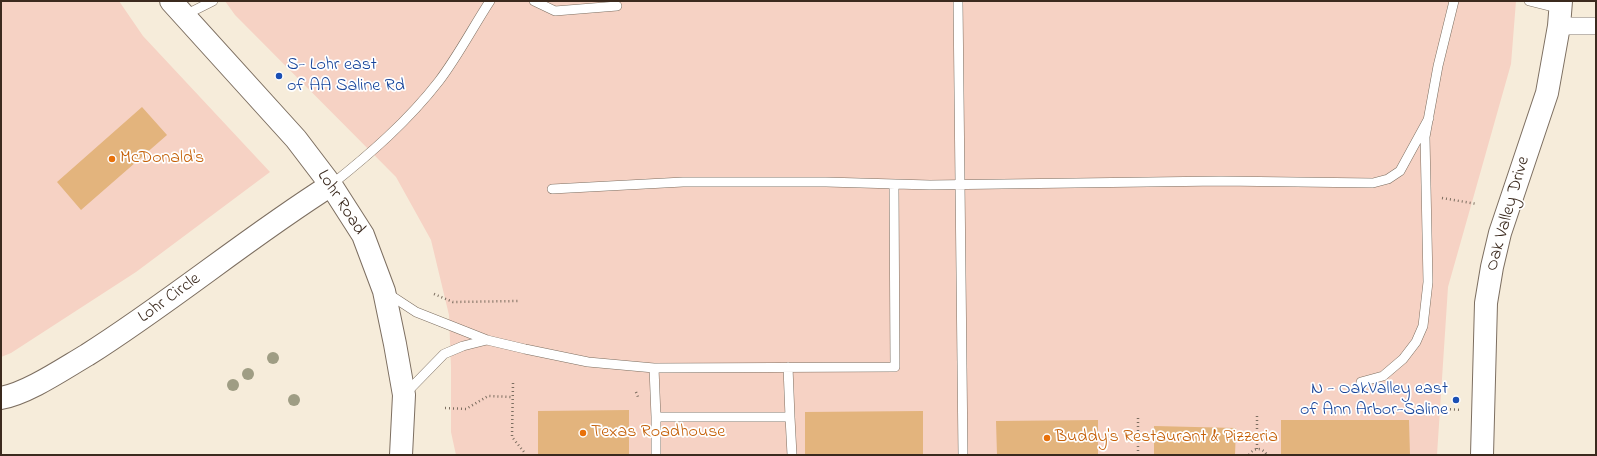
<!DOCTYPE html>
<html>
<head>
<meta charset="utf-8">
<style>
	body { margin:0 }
	#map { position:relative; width:1597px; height:456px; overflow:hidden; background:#f6ecda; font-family:"Indie Flower",sans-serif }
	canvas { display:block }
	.frame { position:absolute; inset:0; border:2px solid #3b2a1e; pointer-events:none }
</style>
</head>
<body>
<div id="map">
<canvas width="1597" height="456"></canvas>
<div class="frame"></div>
</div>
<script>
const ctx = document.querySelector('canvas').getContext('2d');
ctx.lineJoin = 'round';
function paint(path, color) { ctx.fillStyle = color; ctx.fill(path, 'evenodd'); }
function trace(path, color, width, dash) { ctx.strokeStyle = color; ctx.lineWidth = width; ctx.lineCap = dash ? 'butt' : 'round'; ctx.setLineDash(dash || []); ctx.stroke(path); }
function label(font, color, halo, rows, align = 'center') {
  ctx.font = font + ' "Indie Flower",sans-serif'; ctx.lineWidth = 3.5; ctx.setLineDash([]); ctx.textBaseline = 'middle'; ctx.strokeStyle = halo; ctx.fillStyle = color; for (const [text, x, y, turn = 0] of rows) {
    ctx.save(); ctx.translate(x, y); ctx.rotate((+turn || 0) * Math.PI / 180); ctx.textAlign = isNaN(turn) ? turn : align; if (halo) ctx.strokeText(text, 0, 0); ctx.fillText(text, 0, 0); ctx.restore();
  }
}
const built = new Path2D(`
	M1,1h118l24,35 127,136 -134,100 -125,81 -10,4z
	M225,1h1291l-5,63 -63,223 -11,168h-981l-5,-23v-65l-2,-52 -18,-75 -35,-63 -161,-162z`);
const building = new Path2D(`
	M142,107l25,28 -86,75 -24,-28z
	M629,410v45h-91v-44z
	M923,411v44h-118v-43z
	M1098,420v35h-101l-1,-34z
	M1281,420h128l1,35h-129z
	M1154,426l82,2 -1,27h-81z`);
const path = new Path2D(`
	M1442,198l35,6
	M434,294l19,8 66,-1
	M513,383l-1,54 12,15v3
	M636,392l2,5
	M445,408l21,1 22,-13 24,1
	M1446,409l15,1
	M1257,449v-33
	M1138,455v-38
	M1249,455c5,-8 13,-8 18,0`);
const service = new Path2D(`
	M534,1l21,10 62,-5
	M958,1l5,454
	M1529,1l32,8
	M185,15l28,-14
	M331,185c39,-31 77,-64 108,-104 19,-25 34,-54 51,-80
	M552,189l131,-7h143l104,3 291,-4 152,2 15,-4 12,-8 29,-53
	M387,293l29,19 71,28 38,9 63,13 66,6 241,-1 -1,-182
	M654,368l2,49h134l-2,-50
	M1361,382l22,-6 20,-17 13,-17 7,-16 5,-44 -3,-145 13,-71 16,-65
	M405,394l39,-40 19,-8 24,-6
	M790,417l2,38
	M656,455v-38`);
const minor = new Path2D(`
	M1559,26h37`);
const tertiary = new Path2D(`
	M171,1l125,138 35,46 32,50 21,56 11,53 9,51 -3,60
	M1,398c27,-5 62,-29 86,-43 84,-53 160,-117 244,-170
	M1482,455l4,-152 6,-36 8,-34 47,-140 12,-67 2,-25`);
const trees = [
	[273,358],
	[248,374],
	[233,385],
	[294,400]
];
const markers = [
	[279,76,4,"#1a4fb4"],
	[112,159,4,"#e8710a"],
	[1456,400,4,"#1a4fb4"],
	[583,433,4,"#e8710a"],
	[1047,438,4,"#e8710a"]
];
const transitNames = [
	["S- Lohr east",287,66],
	["of AA Saline Rd",287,87],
	["N - OakValley east",1448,390,"right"],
	["of Ann Arbor-Saline",1448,411,"right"]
];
const foodNames = [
	["McDonald's",120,159],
	["Texas Roadhouse",591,433],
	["Buddy's Restaurant & Pizzeria",1055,438]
];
const streetNames = [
	["Lohr Road",340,203,57],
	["Oak Valley Drive",1509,214,-74],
	["Lohr Circle",170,299,-36]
];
paint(built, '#f6d2c4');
paint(building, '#e3b47d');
trace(service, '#7c6e60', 10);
trace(minor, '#7c6e60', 18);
trace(tertiary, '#7c6e60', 24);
trace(path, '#7c6e60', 2.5, [1, 3]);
trace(service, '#fff', 9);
trace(minor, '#fff', 17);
trace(tertiary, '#fff', 22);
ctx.fillStyle = '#9f9d84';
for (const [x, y] of trees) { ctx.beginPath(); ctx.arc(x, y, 6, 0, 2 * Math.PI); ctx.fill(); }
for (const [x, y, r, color] of markers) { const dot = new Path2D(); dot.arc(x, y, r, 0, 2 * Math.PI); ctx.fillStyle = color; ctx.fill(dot); trace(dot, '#fff', 1.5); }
label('18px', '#164399', '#fff', transitNames, 'left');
label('18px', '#c56008', '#fff', foodNames, 'left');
label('18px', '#3b2a1e', '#fff', streetNames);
</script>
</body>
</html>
